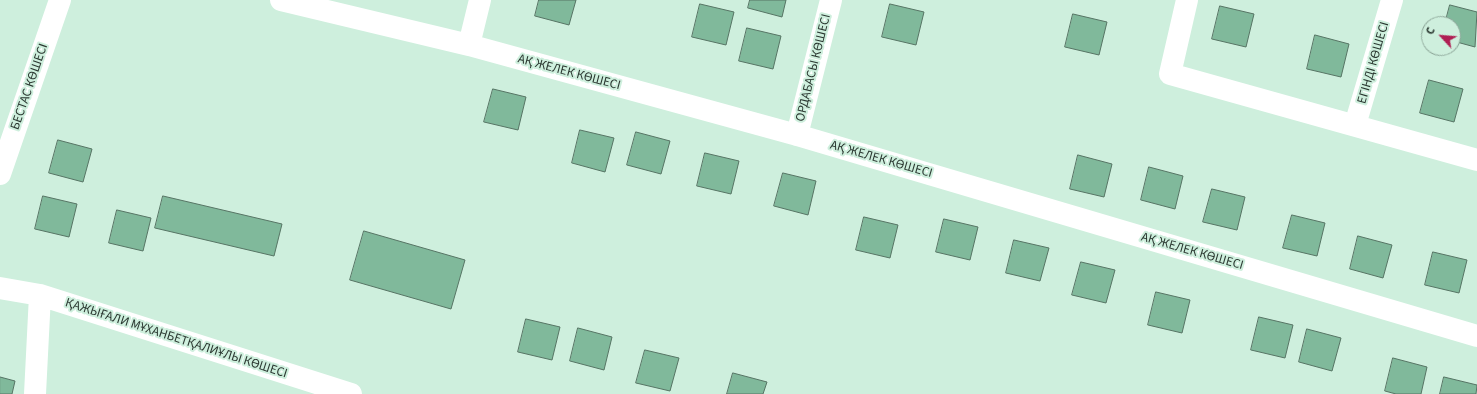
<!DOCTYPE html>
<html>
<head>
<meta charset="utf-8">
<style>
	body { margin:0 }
	#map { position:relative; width:1477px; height:394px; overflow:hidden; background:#ceefdd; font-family:"Source Sans 3",sans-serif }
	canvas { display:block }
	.north { position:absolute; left:1421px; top:16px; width:40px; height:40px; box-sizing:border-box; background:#ceefdd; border:1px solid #8ca598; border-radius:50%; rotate:296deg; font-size:11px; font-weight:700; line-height:16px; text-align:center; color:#2a3730 }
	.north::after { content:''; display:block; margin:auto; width:14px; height:18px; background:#af1e53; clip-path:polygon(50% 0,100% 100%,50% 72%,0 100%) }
</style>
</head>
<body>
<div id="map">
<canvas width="1477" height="394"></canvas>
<div class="north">С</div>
</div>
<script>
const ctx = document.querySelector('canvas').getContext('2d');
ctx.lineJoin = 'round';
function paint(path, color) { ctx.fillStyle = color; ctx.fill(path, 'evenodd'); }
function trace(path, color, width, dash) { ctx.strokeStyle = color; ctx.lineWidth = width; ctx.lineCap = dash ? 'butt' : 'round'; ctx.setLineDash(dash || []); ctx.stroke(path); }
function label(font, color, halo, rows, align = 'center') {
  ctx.font = font + ' "Source Sans 3",sans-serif'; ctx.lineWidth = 4; ctx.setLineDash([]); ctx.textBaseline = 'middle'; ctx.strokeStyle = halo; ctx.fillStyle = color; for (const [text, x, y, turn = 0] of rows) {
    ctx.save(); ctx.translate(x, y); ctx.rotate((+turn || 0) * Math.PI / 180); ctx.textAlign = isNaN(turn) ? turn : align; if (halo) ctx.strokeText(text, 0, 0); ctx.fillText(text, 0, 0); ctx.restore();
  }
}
const building = new Path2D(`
	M539,0h37l-7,25 -34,-9z
	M750,0h36l-4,17 -34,-9z
	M700,4l34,8 -8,33 -34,-8z
	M890,4l34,8 -8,33 -34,-8z
	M1450,5l27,7 -2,35 -22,-6v-17h-8z
	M1220,6l34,8 -8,33 -34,-8z
	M1073,14l34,8 -8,33 -34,-8z
	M747,28l34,8 -8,33 -34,-8z
	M1315,35l34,9 -8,33 -34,-8z
	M1429,80l34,9 -9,33 -34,-9z
	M493,89l33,8 -8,33 -34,-8z
	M580,130l34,8 -9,34 -33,-9z
	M636,132l34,9 -9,33 -34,-9z
	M58,140l34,9 -9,33 -34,-9z
	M705,153l34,8 -8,33 -34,-8z
	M1078,155l34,9 -8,33 -34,-8z
	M1149,167l34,9 -8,33 -34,-9z
	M783,173l33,8 -8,34 -34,-9z
	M1212,189l33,8 -8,33 -34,-8z
	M43,196l34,8 -8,33 -34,-8z
	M163,196l119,28 -8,32 -119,-28z
	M117,210l34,8 -8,33 -34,-8z
	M1292,215l33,8 -8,33 -34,-8z
	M864,217l34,8 -8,33 -34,-8z
	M944,219l34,8 -8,33 -34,-8z
	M364,231l101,29 -14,49 -101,-29z
	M1358,236l34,9 -9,33 -33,-9z
	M1014,240l35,8 -9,33 -34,-8z
	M1433,252l34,8 -8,33 -34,-8z
	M1081,262l34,8 -9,33 -34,-8z
	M1156,292l34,8 -8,33 -34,-8z
	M1259,317l34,8 -8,33 -34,-8z
	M526,319l34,8 -8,33 -34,-8z
	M578,328l34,9 -8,33 -34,-9z
	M1307,329l34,9 -9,33 -33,-9z
	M645,350l34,8 -9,33 -34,-8z
	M1393,358l34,9 -6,27h-25l-11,-3z
	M733,373l34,9 -4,12h-36z
	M0,377l15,4 -3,13h-12z
	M1444,377l33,8 -1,9h-36z`);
const minor = new Path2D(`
	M281,0l188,45 328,90 680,201
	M1187,0l-17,74 307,86
	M469,45l11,-45
	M1355,125l37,-125
	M797,135l34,-135
	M0,174l60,-174
	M0,288l40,7 311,99
	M35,394l5,-99`);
const streetNames = [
	["ЕГІНДІ КӨШЕСІ",1374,63,-74],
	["ОРДАБАСЫ КӨШЕСІ",814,68,-76],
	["АҚ ЖЕЛЕК КӨШЕСІ",569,73,15],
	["БЕСТАС КӨШЕСІ",30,87,-71],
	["АҚ ЖЕЛЕК КӨШЕСІ",881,160,16],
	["АҚ ЖЕЛЕК КӨШЕСІ",1192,252,16],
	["ҚАЖЫҒАЛИ МҰХАНБЕТҚАЛИҰЛЫ КӨШЕСІ",176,339,18]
];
paint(building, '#80b99b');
trace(building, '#567464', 1);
trace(minor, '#fff', 22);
label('13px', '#2a3730', '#ceefdd', streetNames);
</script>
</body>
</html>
